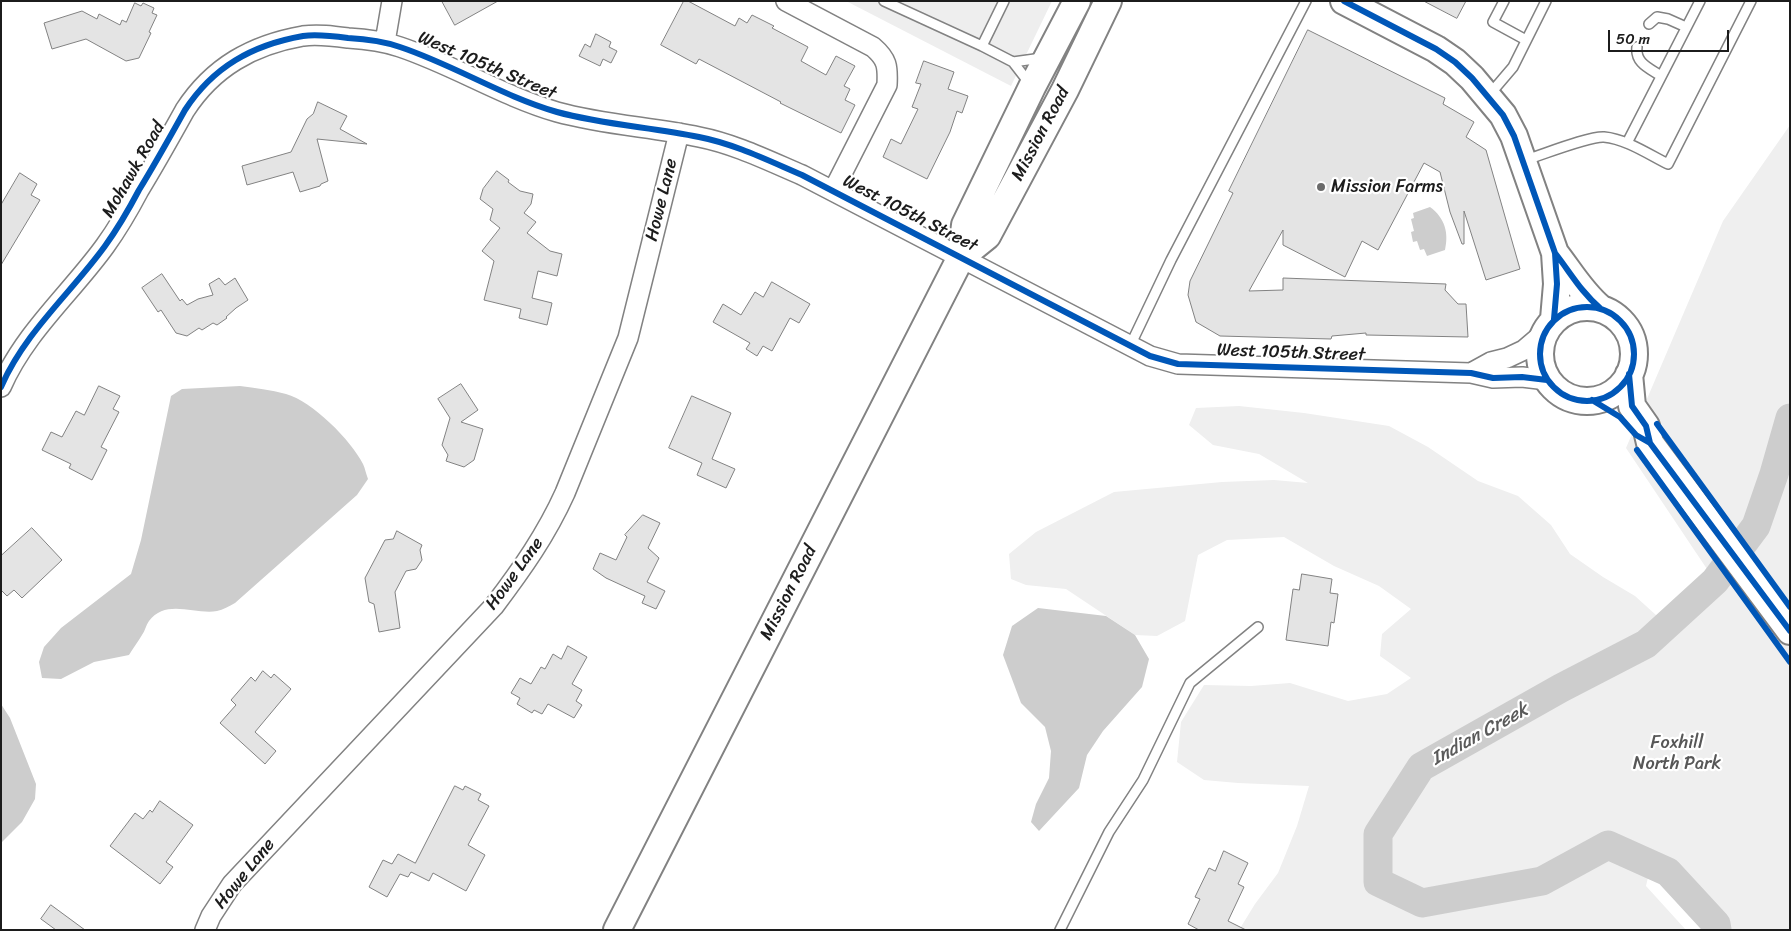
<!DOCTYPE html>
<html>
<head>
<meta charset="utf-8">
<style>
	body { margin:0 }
	#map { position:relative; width:1791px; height:931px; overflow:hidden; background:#fff; font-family:Sriracha,sans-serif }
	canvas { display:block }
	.frame { position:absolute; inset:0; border:2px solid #1c1c1c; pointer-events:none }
	.scale { position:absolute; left:1608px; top:30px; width:121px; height:22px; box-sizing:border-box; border:2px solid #1c1c1c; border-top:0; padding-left:6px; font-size:15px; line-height:18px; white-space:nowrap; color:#1c1c1c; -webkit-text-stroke:4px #fff; paint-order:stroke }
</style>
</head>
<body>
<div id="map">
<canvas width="1791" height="931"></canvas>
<div class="frame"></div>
<div class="scale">50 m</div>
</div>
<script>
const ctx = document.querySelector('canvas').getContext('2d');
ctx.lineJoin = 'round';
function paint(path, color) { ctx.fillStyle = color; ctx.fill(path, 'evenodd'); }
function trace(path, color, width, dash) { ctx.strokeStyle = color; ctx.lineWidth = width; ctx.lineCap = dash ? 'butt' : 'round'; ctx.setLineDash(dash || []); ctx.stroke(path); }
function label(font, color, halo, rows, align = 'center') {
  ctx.font = font + ' Sriracha,sans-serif'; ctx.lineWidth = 4.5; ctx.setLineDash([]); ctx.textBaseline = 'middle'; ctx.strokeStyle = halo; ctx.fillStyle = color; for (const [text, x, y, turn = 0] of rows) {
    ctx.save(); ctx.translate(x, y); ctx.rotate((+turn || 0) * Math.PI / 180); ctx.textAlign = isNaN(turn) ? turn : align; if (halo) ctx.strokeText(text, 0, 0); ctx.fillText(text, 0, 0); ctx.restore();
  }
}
const built = new Path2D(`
	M846,1h206l-41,85z`);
const green = new Path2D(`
	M1790,125v805h-73l-1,-6 -48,-52 -17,-8 -5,22 40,44h-447l16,-26 23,-31 19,-47 12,-40 -71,-3 -34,-3 -27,-18 4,-40 23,-37 47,1 39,-3 58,18 39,-7 24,-16 -31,-22 2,-22 29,-25 -32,-23 -45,-20 -50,-29 -57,3 -29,15 -13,66 -28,15 -22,-1 -69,-46 -40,-4 -15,-6 -2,-25 27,-22 78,-40 108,-10 52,-2 34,3 -49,-29 -46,-9 -24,-20 7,-17 43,-2 65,7 85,13 39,21 50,34 40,15 33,29 19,29 33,23 32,19 32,29 48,-44 -89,-133 97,-227z`);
const water = new Path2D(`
	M1430,207c15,11 19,26 15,43l-18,6 -3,-7 -4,1 -3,-9 -4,1 -2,-10 3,-1 -3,-12 3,-1 -1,-5z
	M240,386c15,2 31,4 46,8 26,7 65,46 77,70 2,4 3,10 5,15l-11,16 -122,108c-6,3 -12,7 -18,8 -22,4 -51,-13 -68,10 -3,4 -4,10 -7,14 -4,7 -9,13 -13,20l-35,7 -33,17 -19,-1 -3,-16 5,-15 17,-19 70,-54 10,-34 30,-144 11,-7z
	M1038,608l68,8 29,19 14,24 -7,28 -39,44 -16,24 -8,33 -40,43 -8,-9 5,-18 13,-26 2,-27 -6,-24 -24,-24 -18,-48 9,-29z
	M1,704l9,14 26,66 -1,15 -13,23 -21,21z`);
const river = new Path2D(`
	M1717,930l-1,-6 -48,-52 -60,-27 -66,36 -120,22 -44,-21v-48l43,-67 140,-79 85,-44 69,-63 41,-55 18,-52 16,-56`);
const building = new Path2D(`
	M442,1h56l-43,24z
	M684,1h4l47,25 4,-8 8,5 5,-8 22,11 -2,2 36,19 -7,14 25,14 10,-19 19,10 -11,20 6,3 -5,11 10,5 -14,28 -61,-30 1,-1 -82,-43 -3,5 -35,-19z
	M1424,1h42l-9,17z
	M135,3l6,3 2,-3 11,5 -2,5 5,2 -8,17 2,1 -12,25 -13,3 -40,-22 -34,10 -8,-26 38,-12 15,8 2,-5 21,11 2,-5 4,2z
	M1308,30l137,68 -2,6 31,18 -8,15 20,13 34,119 -34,11 -22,-69v33h-2l-12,-32 -10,-40 -16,-9 -46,87 -16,-9 -17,36 -62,-32v-15l-34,61 34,-1v-12l163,6 -1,6 13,14h8l2,33 -102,-2v-2l-34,3 -1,3 -111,-3 -24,-14 -8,-27 2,-14 43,-88 -4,-2z
	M596,34l15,8 -2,5 8,4 -6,12 -8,-4 -3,7 -21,-10 6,-12 5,3z
	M924,61l30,11 -6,17 20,7 -6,17 -5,-2 -7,21 -23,47 -44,-22 8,-18 10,5 17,-35 -6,-2 9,-23 -5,-1z
	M318,102l29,14 -7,13 27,15 -50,-5 11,42 -7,3 -1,2 -20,6 -7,-20 -46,13 -5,-19 49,-14 16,-33 6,-5z
	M497,171l12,9 -1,2 12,9 13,3 -2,10 -7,9 12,9 -9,11 23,18 12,3 -5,22 -19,-5 -6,27 20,5 -5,22 -28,-7 2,-9 -37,-9 10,-39 -12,-10 18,-23 -10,-8 3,-11 -13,-10 3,-10z
	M20,173l17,11 -6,11 9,5 -39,65v-60z
	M162,274l18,27 2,-2 5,6 11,-6 15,-4 -4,-11 10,-6 6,7 10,-7 13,22 -12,8 -10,9 1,1 -10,7 -4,-2 -11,7 -3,-2 -12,8 -11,-3 -15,-23 -3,2 -16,-24z
	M772,282l38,22 -11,19 -9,-5 -18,33 -9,-5 -6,10 -11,-7 4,-6 -37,-21 10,-18 18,11 14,-23 8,5z
	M461,384l17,26 -17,12 22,7 -9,31 -10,7 -18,-6 2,-6 -6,-10 8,-27 -12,-19z
	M99,386l21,10 -7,13 6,3 -18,35 6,3 -15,30 -23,-12 2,-4 -29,-14 9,-18 11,5 14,-26 8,4z
	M692,396l39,17 -19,46 23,10 -9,19 -29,-13 5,-12 -33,-15z
	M643,515l17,8 -12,25 11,10 -12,24 18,9 -9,18 -14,-6 3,-7 -39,-18 -13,-9 7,-16 16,7 11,-23 -2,-2z
	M32,528l30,32 -40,38 -8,-8 -7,6 -6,-6v-34z
	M397,531l25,14 -2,5 2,10 -6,9 -10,2 -11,21 5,36 -21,4 -5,-28 -5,-2 -4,-24 20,-38 8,-1z
	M1302,574l30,5 -2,14 8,1 -4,29 -3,-1 -3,24 -42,-6 7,-51 6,1z
	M568,646l19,11 -15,27 10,6 -6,11 6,4 -8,13 -26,-14 -6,10 -8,-4 -2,3 -15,-9 3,-6 -9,-5 9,-15 11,6 10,-17 4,2 8,-15 8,5z
	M263,671l8,7 3,-4 17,15 -36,43 21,19 -11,13 -45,-41 16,-18 -5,-5 20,-23 4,4z
	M455,786l8,4 2,-4 16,8 -3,6 11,6 -21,39 17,10 -19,36 -33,-18 -4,8 -18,-9 -3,5 -8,-3 -13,23 -18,-10 14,-27 9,4 6,-10 17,9z
	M160,801l33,24 -27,37 7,5 -13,17 -50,-38 25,-33 8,6 7,-9 2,2z
	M1224,851l24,12 -10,21 6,3 -16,34 18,9h-47l-11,-6 12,-25 -5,-2 14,-29 6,3z
	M51,905l34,25h-29l-15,-11z`);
const lane = new Path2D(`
	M884,1l98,45 22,-45
	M1504,1l-11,21 33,18
	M1649,24l8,-7 11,2 18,8
	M982,46l31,16 17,22
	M1637,47c-2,16 12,21 24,29
	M1013,62l29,-4
	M1490,94l23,-27 33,-66
	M1627,143l73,-142
	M1525,160c17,-5 64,-24 79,-23 22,2 44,17 64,27l83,-163
	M1130,346l41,-86 135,-259
	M1060,930l49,-98 34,-52 47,-97 68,-56`);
const street = new Path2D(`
	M786,1l87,46c14,12 15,19 14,38l-54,106
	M385,42l7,-41
	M1471,373l20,-11 16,-4 17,-8 20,-17
	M1,387c24,-55 70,-94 104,-141 13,-18 24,-37 34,-56 16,-26 31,-53 46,-80 28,-43 67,-65 118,-74 15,-2 30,0 45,2 18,1 35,3 52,9 54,18 102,49 157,65 47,13 95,15 142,25 36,7 70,24 103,38l348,181 28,8 293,9 22,5 29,-1 25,3
	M205,930l6,-14 21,-32 262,-278c28,-37 52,-71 71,-113l63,-155 51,-205`);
const secondary = new Path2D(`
	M1344,1l92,48 19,13 17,16 31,37 11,21 41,117 2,31 -3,35
	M1555,253c15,19 26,39 45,55
	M961,257l26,-21 78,-146 43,-89
	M1540 354a47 47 0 1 1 94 0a47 47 0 1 1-94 0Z
	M1629,374l3,32 14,20 4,17 140,188
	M617,930l344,-673 4,-32 67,-138 45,-86`);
const cycleway = new Path2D(`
	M1344,1l92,48 19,13 17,16 31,37 11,21 41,117 2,31 -3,35
	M1555,253c15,19 26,39 45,55
	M1540 354a47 47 0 1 1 94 0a47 47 0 1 1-94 0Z
	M1629,374l3,32 14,20 4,17 140,188
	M1,387c24,-55 70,-94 104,-141 13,-18 24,-37 34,-56 16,-26 31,-53 46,-80 28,-43 67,-65 118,-74 15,-2 30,0 45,2 18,1 35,3 52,9 54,18 102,49 157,65 47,13 95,15 142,25 36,7 70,24 103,38l348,181 28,8 293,9 22,5 29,-1 25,3
	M1592,400l28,17 16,18 14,8
	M1657,424l133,183
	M1637,450l153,212`);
const markers = [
	[1321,187,5,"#6b6b6b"]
];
const streetNames = [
	["West 105th Street",487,66,23],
	["Mission Road",1041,134,-62],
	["Mohawk Road",134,170,-60],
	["Howe Lane",662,200,-76],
	["West 105th Street",910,214,27],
	["West 105th Street",1291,353,2],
	["Howe Lane",515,574,-54],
	["Mission Road",789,593,-63],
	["Howe Lane",245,874,-51]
];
const poiNames = [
	["Mission Farms",1331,187]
];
const parkNames = [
	["Foxhill",1677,743],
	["North Park",1677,764]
];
const waterNames = [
	["Indian Creek",1480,735,-29]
];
paint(built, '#eee');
paint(green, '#efefef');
paint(water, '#cdcdcd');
trace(river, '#cdcdcd', 29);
paint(building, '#e4e4e4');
trace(building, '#828282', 1);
trace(lane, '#828282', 12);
trace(street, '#828282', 22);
trace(secondary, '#828282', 30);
trace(lane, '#fff', 9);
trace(street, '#fff', 19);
trace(secondary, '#fff', 26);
trace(cycleway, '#0057b8', 6);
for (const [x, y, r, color] of markers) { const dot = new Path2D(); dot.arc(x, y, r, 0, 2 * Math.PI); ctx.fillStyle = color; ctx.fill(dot); trace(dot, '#fff', 2); }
label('18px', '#1c1c1c', '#fff', streetNames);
label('18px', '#1c1c1c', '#fff', poiNames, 'left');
label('18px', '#575757', '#fff', parkNames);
label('italic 19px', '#5a5a5a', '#fff', waterNames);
</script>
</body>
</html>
